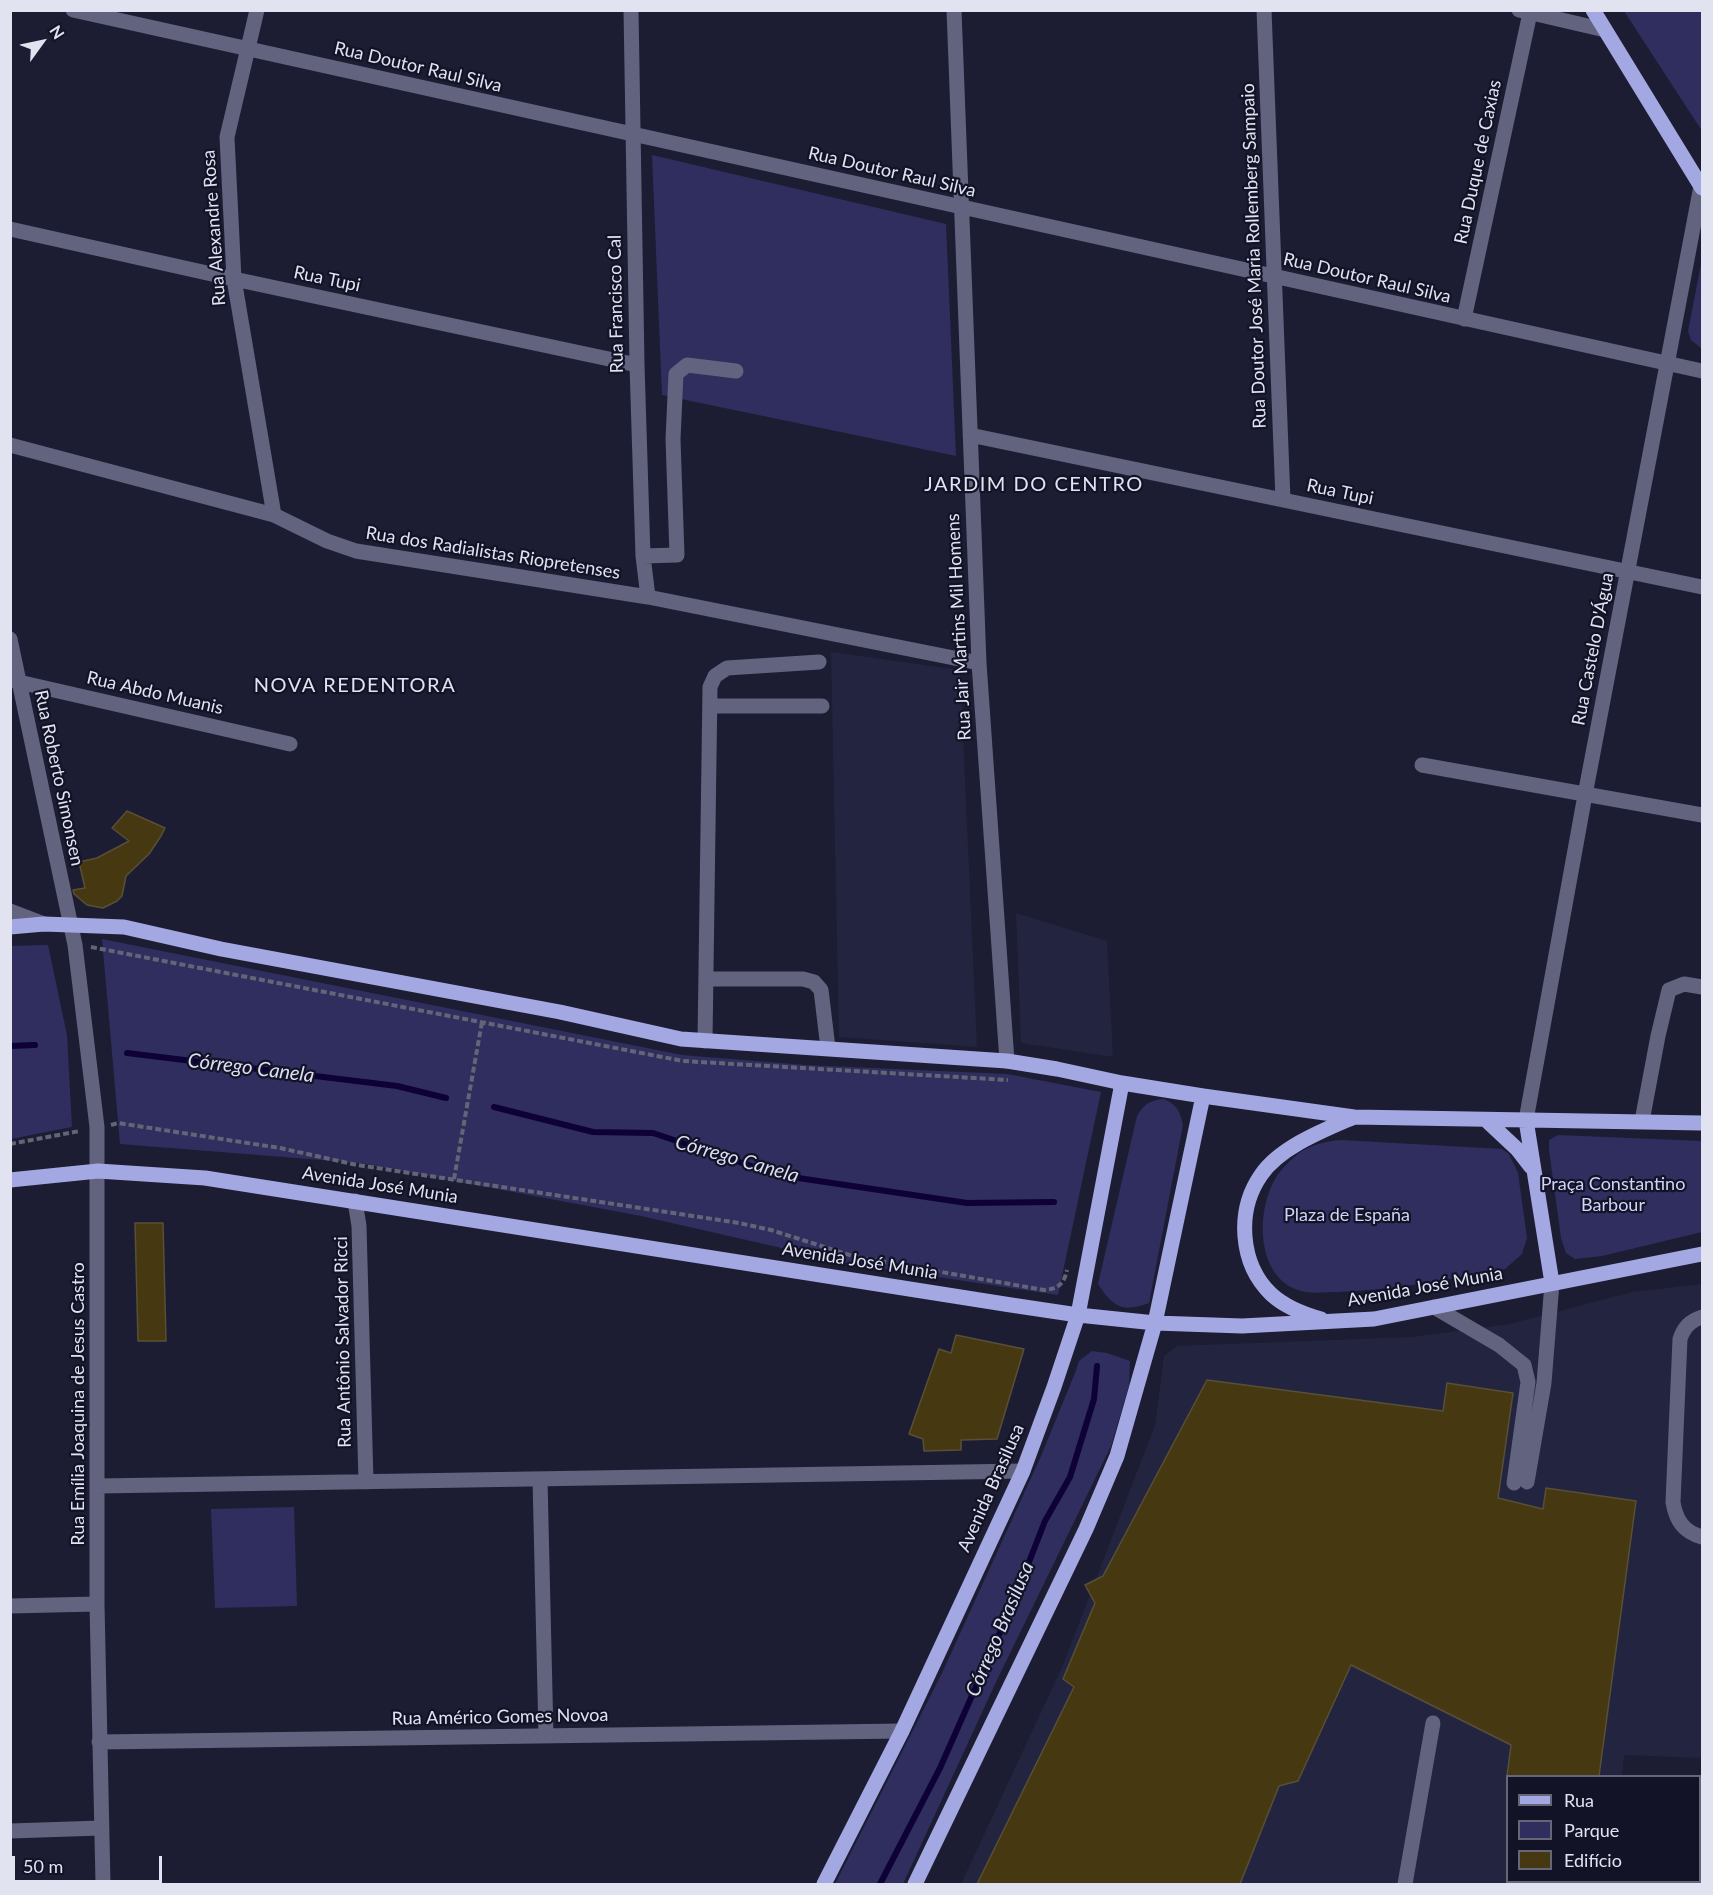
<!DOCTYPE html>
<html>
<head>
<meta charset="utf-8">
<style>
	body { margin:0 }
	#map { position:relative; width:1713px; height:1895px; overflow:hidden; background:#1c1d32; font-family:Lato,sans-serif }
	canvas { display:block }
	.frame { position:absolute; inset:0; border:12px solid #e1e3f1; pointer-events:none }
	.legend { position:absolute; left:1506px; top:1775px; width:195px; height:108px; box-sizing:border-box; background:#131327; border:2px solid #656678; margin:0; padding:8px 10px; list-style:none; font-size:18px; color:#e1e3f1 }
	.legend li { display:flex; align-items:center; gap:12px; height:30px }
	.legend b { width:30px; border:2px solid #656678 }
	.north { position:absolute; left:12px; top:12px; width:60px; height:60px; -webkit-text-stroke:4px #131327; paint-order:stroke; rotate:57deg; font-size:16px; font-weight:700; line-height:24px; text-align:center; color:#e1e3f1 }
	.north::after { content:''; display:block; margin:auto; width:21px; height:27px; background:#e1e3f1; clip-path:polygon(50% 0,100% 100%,50% 72%,0 100%) }
	.scale { position:absolute; left:12px; top:1856px; width:150px; height:27px; box-sizing:border-box; border:3px solid #e1e3f1; border-top:0; padding-left:8px; font-size:18px; line-height:21px; white-space:nowrap; color:#e1e3f1; -webkit-text-stroke:4px #131327; paint-order:stroke }
</style>
</head>
<body>
<div id="map">
<canvas width="1713" height="1895"></canvas>
<div class="frame"></div>
<ul class="legend">
<li><b style="height:8px;background:#a4a8e2"></b>Rua</li>
<li><b style="height:16px;background:#2f2e5f"></b>Parque</li>
<li><b style="height:16px;background:#463912"></b>Edifício</li>
</ul>
<div class="north">N</div>
<div class="scale">50 m</div>
</div>
<script>
const ctx = document.querySelector('canvas').getContext('2d');
ctx.lineJoin = 'round';
function paint(path, color) { ctx.fillStyle = color; ctx.fill(path, 'evenodd'); }
function trace(path, color, width, dash) { ctx.strokeStyle = color; ctx.lineWidth = width; ctx.lineCap = dash ? 'butt' : 'round'; ctx.setLineDash(dash || []); ctx.stroke(path); }
function label(font, color, halo, rows, align = 'center') {
  ctx.font = font + ' Lato,sans-serif'; ctx.lineWidth = 4.5; ctx.setLineDash([]); ctx.textBaseline = 'middle'; ctx.strokeStyle = halo; ctx.fillStyle = color; for (const [text, x, y, turn = 0] of rows) {
    ctx.save(); ctx.translate(x, y); ctx.rotate((+turn || 0) * Math.PI / 180); ctx.textAlign = isNaN(turn) ? turn : align; if (halo) ctx.strokeText(text, 0, 0); ctx.fillText(text, 0, 0); ctx.restore();
  }
}
const built = new Path2D(`
	M831,652l129,18 17,377 -138,-10z
	M1016,913l91,28 6,116 -92,-14z
	M1702,1284v474l-78,-3 -2,21h-114v106h102v2h-649l102,-219 92,-240 9,-69 13,-10 236,-9 97,-13 122,-32z`);
const green = new Path2D(`
	M1624,11h78v120z
	M652,155l294,69 10,232 -294,-61z
	M1702,259v90l-11,-9 -3,-9z
	M102,939l580,116 123,10 202,9 94,18 -43,203 -206,-31 -211,-48 -282,-53 -239,-19z
	M48,945l19,90 5,92 -61,12v-193z
	M1164,1099c13,6 16,12 19,26l-34,178c-27,10 -36,4 -51,-19l39,-168c7,-12 13,-16 27,-17z
	M1558,1135l144,6v91l-100,24 -27,3 -9,-6 -5,-15 -12,-88v-10z
	M1341,1140l161,9 7,5 9,19 9,65 -5,16 -17,15c-55,10 -111,21 -167,23 -11,0 -27,2 -37,-1 -43,-12 -45,-72 -29,-106 5,-12 16,-23 26,-31 11,-9 29,-13 43,-14z
	M1092,1351l15,2 23,8 -1,25 -18,60 -115,236 -93,202h-68l107,-211 99,-217 34,-83 4,-12z
	M294,1507l3,99 -82,2 -4,-99z`);
const stream = new Path2D(`
	M10,1046l25,-1
	M127,1053l270,33 49,12
	M494,1107l99,25 60,1 125,42 189,28 87,-1
	M880,1884l60,-116 73,-165 32,-82 25,-44 24,-78 3,-33`);
const building = new Path2D(`
	M127,811l38,17 -4,8 -12,18 -23,22 -4,20 -5,5 -14,7 -16,-3 -13,-11 -1,-4 12,-2 -6,-26 18,-4 32,-17 -17,-13z
	M135,1223h28l3,118h-28z
	M956,1335l68,14 -27,90 -36,1v10l-37,1 -1,-12 -14,-5 30,-85 12,4z
	M1207,1380l236,31 4,-28 66,10 -15,105 45,11 3,-21 90,13 -37,275h-92l4,-31 -160,-80 -53,116 -19,5 -39,98h-263l97,-197 -11,-8 32,-76 -10,-18 18,-9z`);
const path = new Path2D(`
	M91,947l592,114 325,19
	M111,1125l7,-2 162,25 77,17 382,58 32,7 85,27 188,33c14,-1 20,-6 23,-20
	M10,1144l70,-13
	M454,1179l28,-157`);
const minor = new Path2D(`
	M73,10l1629,361
	M257,10l-30,127 7,142 40,236
	M631,10l6,355 6,191 5,41
	M954,10l25,653 28,398
	M1264,10l19,490
	M1519,10l86,20
	M10,229l224,50 403,86
	M1464,319l66,-306
	M970,435l732,152
	M10,445l264,70 53,26 29,10 292,46 331,66
	M643,556l34,-1 -4,-116 3,-65 11,-9 49,6
	M10,639l65,306 22,182v477l6,280
	M10,680l280,64
	M710,706h112
	M1422,765l280,50
	M10,911l34,13
	M706,979h97l11,3 7,8 7,58
	M705,1041l5,-354 5,-11 12,-8 92,-6
	M1526,1120l59,-325 116,-609
	M1642,1121l16,-85 11,-46 15,-6 18,3
	M355,1201l4,25 7,256
	M1434,1307l65,38 25,20 4,17 -14,101
	M1702,1317c-12,4 -18,10 -22,22l-7,163c3,19 11,30 29,35
	M540,1479l6,257
	M1527,1482l17,-99 8,-100
	M98,1486l925,-15
	M10,1606l87,-2
	M99,1742l803,-11
	M10,1831l91,-3
	M1405,1884l28,-161`);
const major = new Path2D(`
	M1593,10l109,178
	M10,927l34,-3 80,3 97,22 339,63 121,27 326,22 50,8 65,14 81,13 151,21 348,6
	M1486,1120l31,29 14,18
	M1526,1120l26,163
	M10,1180l88,-9 107,7 806,127 67,10 77,8 87,3 132,-7 328,-65
	M1321,1319c-18,-5 -36,-12 -50,-25 -31,-30 -35,-83 -10,-119 19,-28 63,-45 93,-58
	M824,1884l78,-153 121,-260 31,-84 24,-72 44,-232
	M915,1884l171,-355 31,-73 38,-133 48,-227`);
const streetNames = [
	["Rua Doutor Raul Silva",418,67,13],
	["Rua Duque de Caxias",1478,162,-78],
	["Rua Doutor Raul Silva",892,172,13],
	["Rua Alexandre Rosa",214,228,-94],
	["Rua Doutor José Maria Rollemberg Sampaio",1254,256,-92],
	["Rua Doutor Raul Silva",1367,278,13],
	["Rua Tupi",327,279,12],
	["Rua Francisco Cal",616,304,-91],
	["Rua Tupi",1340,492,12],
	["Rua dos Radialistas Riopretenses",493,553,9],
	["Rua Jair Martins Mil Homens",959,627,-93],
	["Rua Castelo D'Água",1593,649,-79],
	["Rua Abdo Muanis",155,693,13],
	["Rua Roberto Simonsen",59,778,78],
	["Avenida José Munia",380,1185,9],
	["Avenida José Munia",860,1261,9],
	["Avenida José Munia",1425,1287,-10],
	["Rua Antônio Salvador Ricci",343,1342,-91],
	["Rua Emília Joaquina de Jesus Castro",78,1404,-90],
	["Avenida Brasilusa",991,1488,-66],
	["Rua Américo Gomes Novoa",500,1717,-1]
];
const parkNames = [
	["Praça Constantino",1613,1184],
	["Barbour",1613,1205],
	["Plaza de España",1347,1215]
];
const neighbourhoodNames = [
	["JARDIM DO CENTRO",1034,485],
	["NOVA REDENTORA",355,686]
];
const waterNames = [
	["Córrego Canela",251,1068,7],
	["Córrego Canela",737,1159,16],
	["Córrego Brasilusa",1000,1629,-67]
];
paint(built, '#23243f');
paint(green, '#2f2e5f');
trace(stream, '#0d0137', 6);
paint(building, '#463912');
trace(building, '#584f37', 1.5);
trace(path, '#636577', 4, [6, 3]);
trace(minor, '#61637f', 15);
trace(major, '#a4a8e2', 15);
label('18px', '#e1e3f1', '#131327', streetNames);
label('18px', '#d0d3f8', '#131327', parkNames);
ctx.letterSpacing = '1.5px';
label('20px', '#e1e3f1', '#131327', neighbourhoodNames);
ctx.letterSpacing = '0px';
label('italic 20px', '#dbddf0', '#131327', waterNames);
</script>
</body>
</html>
